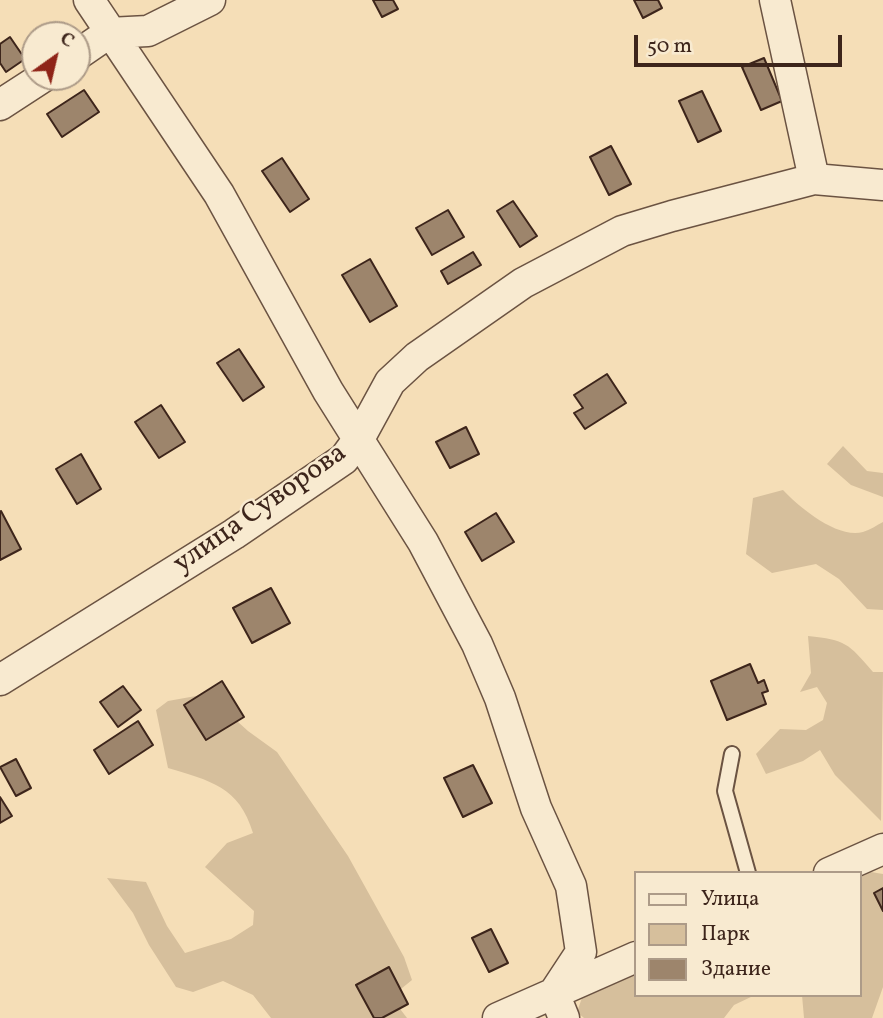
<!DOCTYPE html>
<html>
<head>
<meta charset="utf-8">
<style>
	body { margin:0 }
	#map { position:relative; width:883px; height:1018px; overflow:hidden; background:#f5deb7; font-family:Vollkorn,serif }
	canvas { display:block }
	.legend { position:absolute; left:634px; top:871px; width:228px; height:126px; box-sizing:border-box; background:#f8ead0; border:2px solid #ad9b88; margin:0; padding:9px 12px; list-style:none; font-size:21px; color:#3d251b }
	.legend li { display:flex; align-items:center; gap:14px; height:35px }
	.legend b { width:35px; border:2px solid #ad9b88 }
	.north { position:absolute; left:21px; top:21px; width:70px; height:70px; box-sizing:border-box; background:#f8ead0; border:2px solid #ad9b88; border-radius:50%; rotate:34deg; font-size:19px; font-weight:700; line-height:28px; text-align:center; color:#3d251b }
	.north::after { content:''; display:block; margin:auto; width:24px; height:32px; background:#8f2418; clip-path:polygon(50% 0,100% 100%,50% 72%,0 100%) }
	.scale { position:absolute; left:634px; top:35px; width:208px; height:32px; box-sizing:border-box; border:4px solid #3d251b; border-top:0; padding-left:9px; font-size:21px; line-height:24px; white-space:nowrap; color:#3d251b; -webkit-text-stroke:5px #f8ead0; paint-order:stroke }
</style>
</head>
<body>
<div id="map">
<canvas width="883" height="1018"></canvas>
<ul class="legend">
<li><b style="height:9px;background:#f8ead0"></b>Улица</li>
<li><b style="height:19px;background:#d6bf9c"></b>Парк</li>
<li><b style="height:19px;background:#9d856c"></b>Здание</li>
</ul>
<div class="north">С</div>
<div class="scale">50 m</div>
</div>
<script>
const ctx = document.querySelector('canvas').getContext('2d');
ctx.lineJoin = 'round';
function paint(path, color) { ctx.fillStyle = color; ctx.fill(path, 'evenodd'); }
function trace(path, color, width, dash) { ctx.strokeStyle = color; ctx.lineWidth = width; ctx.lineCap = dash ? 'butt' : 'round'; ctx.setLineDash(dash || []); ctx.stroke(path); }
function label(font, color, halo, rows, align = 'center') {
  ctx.font = font + ' Vollkorn,serif'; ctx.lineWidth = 5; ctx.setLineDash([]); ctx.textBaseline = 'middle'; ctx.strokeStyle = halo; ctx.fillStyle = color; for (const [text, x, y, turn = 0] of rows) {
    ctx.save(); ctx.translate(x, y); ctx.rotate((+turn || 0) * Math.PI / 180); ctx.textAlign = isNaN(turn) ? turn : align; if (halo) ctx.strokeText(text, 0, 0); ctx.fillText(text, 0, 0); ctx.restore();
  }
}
const green = new Path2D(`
	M843,446l24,25 16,2v24l-32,-12 -24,-21z
	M783,490c16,17 54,49 80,42 7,-2 14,-7 20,-10v88l-16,-1 -28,-30 -23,-15 -44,9 -26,-19 7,-56z
	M808,636c38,4 40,7 65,36h10l-2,149 -46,-46 -15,-25 -17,11 -37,13 -10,-20 24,-25 26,1 17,-10 4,-17 -10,-16 -17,5 11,-19z
	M207,694l41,37 29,21 71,104 56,101 8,23 -21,17 16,21h-136l-18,-23 -30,-14 -30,11 -17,-5 -27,-42 -16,-32 -26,-35 39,4 21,44 18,27 46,-14 22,-14 1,-14 -49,-44 22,-24 26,-10c-14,-47 -43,-52 -85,-65l-12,-58 12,-9z
	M865,871l18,3v113l-11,31h-68l-2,-23h58v-121z
	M636,970v25l117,1 -19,9 -10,13h-140l-7,-6 6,-17z`);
const building = new Path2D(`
	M373,0h20l5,9 -16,8z
	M634,0h24l4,8 -19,10z
	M10,37l15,22 -19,13 -6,-9v-19z
	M764,58l18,43 -21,9 -19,-43z
	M84,90l15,22 -37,25 -15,-23z
	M702,91l19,40 -23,11 -19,-41z
	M611,146l20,38 -22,11 -19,-38z
	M282,158l27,41 -19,13 -28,-41z
	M513,201l24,35 -17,11 -23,-36z
	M448,210l16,27 -32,18 -16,-27z
	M473,252l8,13 -33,19 -7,-13z
	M370,259l27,47 -27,16 -28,-47z
	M239,349l25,38 -21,14 -26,-38z
	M607,374l19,29 -41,26 -11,-16 9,-5 -9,-13z
	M161,405l24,37 -26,16 -24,-36z
	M466,427l13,27 -29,14 -14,-26z
	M81,454l20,35 -24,15 -21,-35z
	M1,511l20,38 -21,11v-48z
	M496,513l18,29 -32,19 -17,-29z
	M271,588l19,35 -38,20 -19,-35z
	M750,664l8,19 6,-3 4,11 -6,2 4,11 -39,16 -16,-39z
	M222,681l22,36 -38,23 -22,-35z
	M123,686l18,24 -23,17 -18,-25z
	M138,721l15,24 -44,29 -15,-24z
	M16,759l15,29 -15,8 -16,-29z
	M473,765l19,38 -29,14 -19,-39z
	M0,797l12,19 -12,7z
	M883,888v23l-9,-18z
	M491,929l17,34 -19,9 -17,-34z
	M389,967l19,37 -26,14h-8l-18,-33z`);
const lane = new Path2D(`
	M732,754l-7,37 23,82`);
const street = new Path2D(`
	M89,0l130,194 109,197 95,151 54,102 23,54 36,110 35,78 10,66 -27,41 10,25
	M775,0l39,179
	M77,55l32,-22 39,-2 62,-31
	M0,105l43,-28
	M0,680l234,-146 110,-75 16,-22 30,-55 27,-25 106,-74 99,-52 50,-15 142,-37 69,6
	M829,873l54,-24
	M498,1018l138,-61`);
const streetNames = [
	["улица Суворова",261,510,-35]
];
paint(green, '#d6bf9c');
paint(building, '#9d856c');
trace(building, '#3d251b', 2);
trace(lane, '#6b5342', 18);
trace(street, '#6b5342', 33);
trace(lane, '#f8ead0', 14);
trace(street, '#f8ead0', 30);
label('28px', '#3d251b', '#f8ead0', streetNames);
</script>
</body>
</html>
